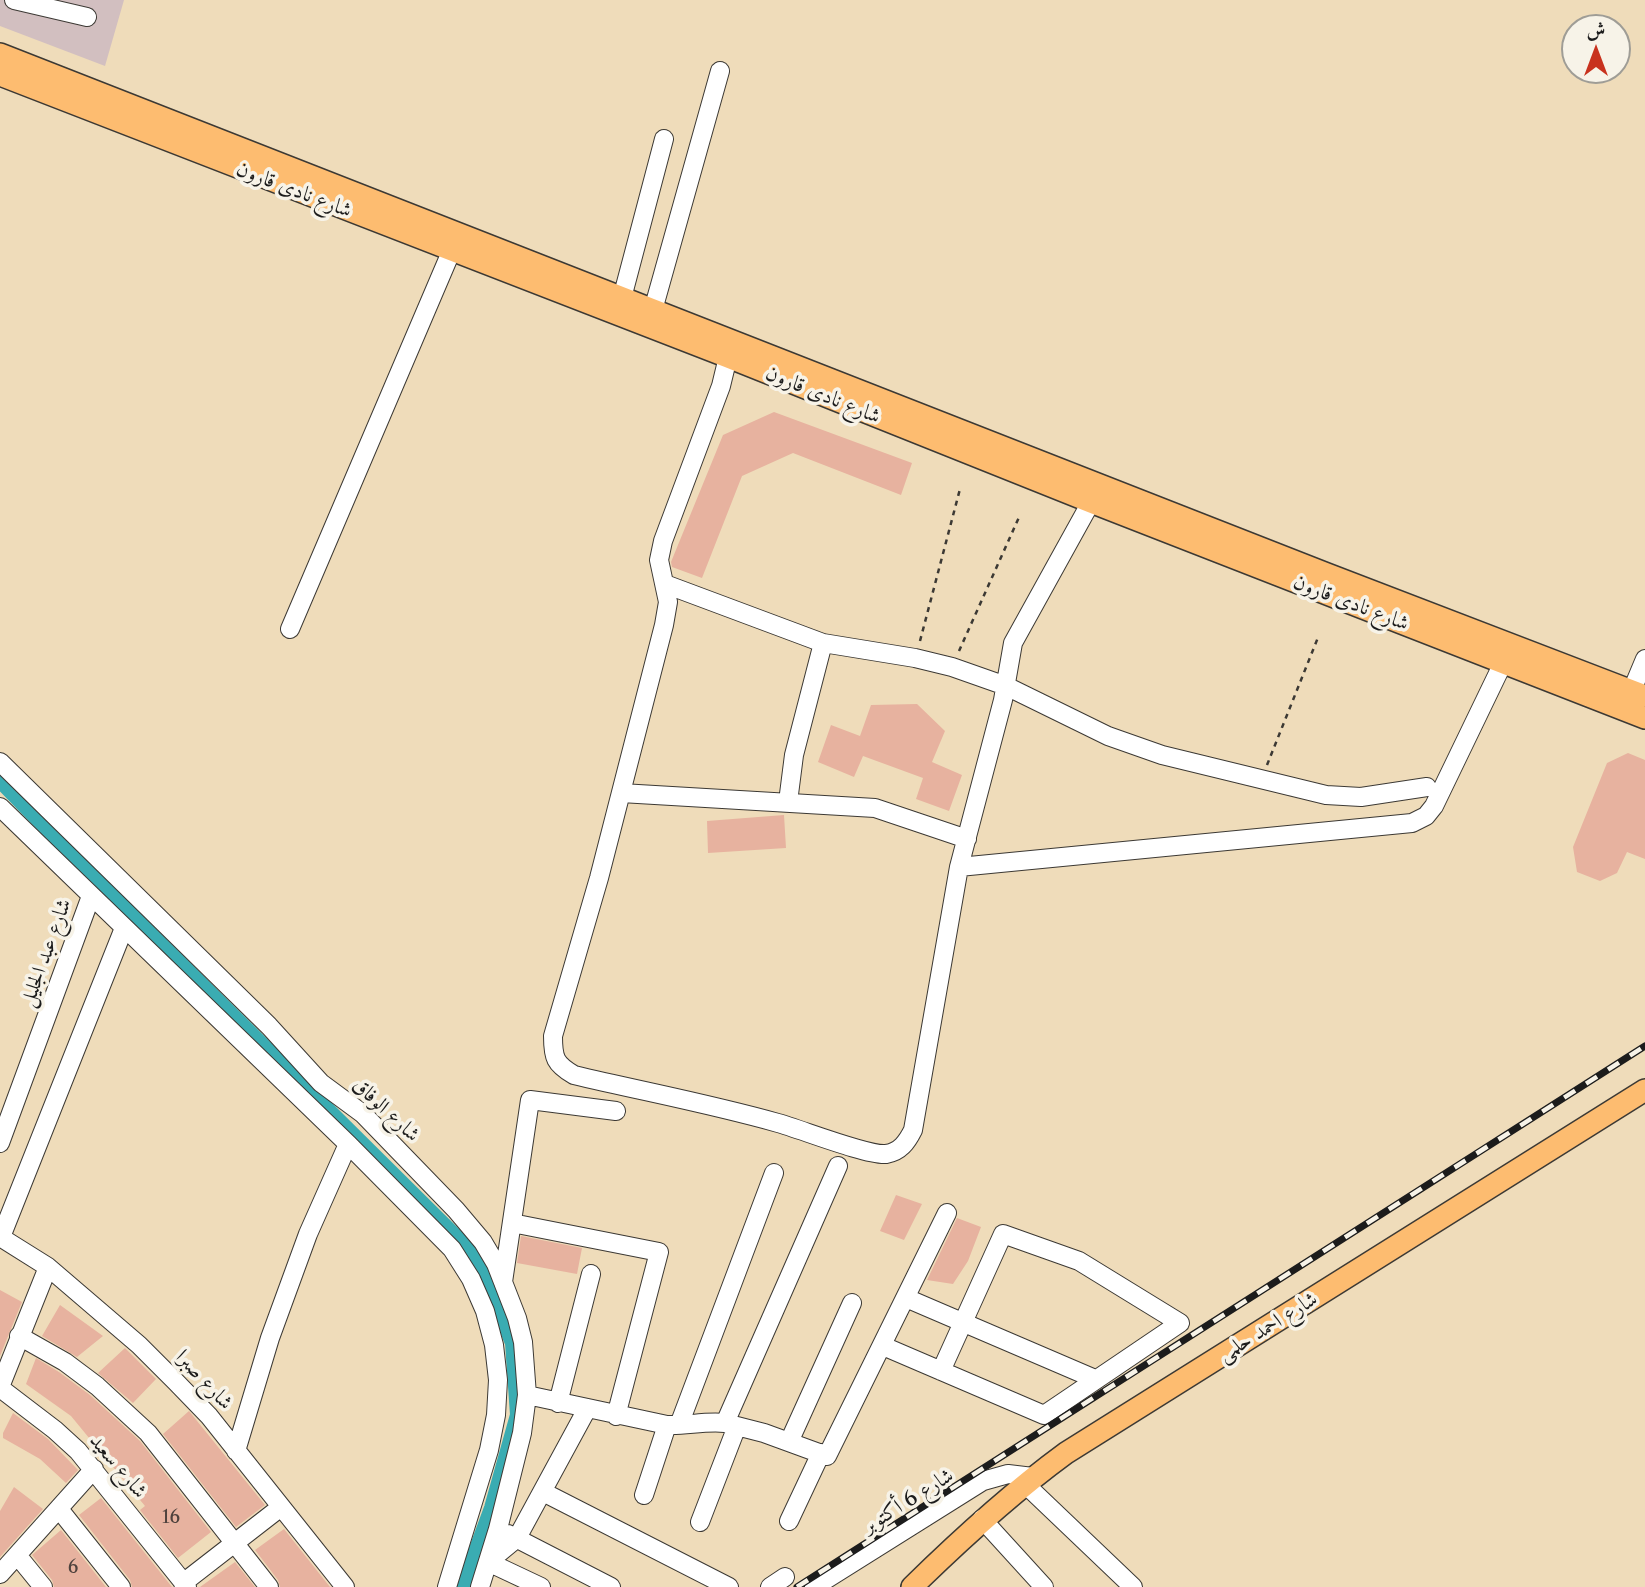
<!DOCTYPE html>
<html>
<head>
<meta charset="utf-8">
<style>
	body { margin:0 }
	#map { position:relative; width:1645px; height:1587px; overflow:hidden; background:#efdcba; font-family:"Libre Caslon Text",Amiri,serif }
	canvas { display:block }
	.north { position:absolute; left:1561px; top:14px; width:70px; height:70px; box-sizing:border-box; background:#f7f3e8; border:2px solid #9f9d96; border-radius:50%; rotate:0deg; font-size:19px; font-weight:700; line-height:28px; text-align:center; color:#1c1c1c }
	.north::after { content:''; display:block; margin:auto; width:24px; height:32px; background:#c8321e; clip-path:polygon(50% 0,100% 100%,50% 72%,0 100%) }
</style>
</head>
<body>
<div id="map">
<canvas width="1645" height="1587"></canvas>
<div class="north">ش</div>
</div>
<script>
const ctx = document.querySelector('canvas').getContext('2d');
ctx.lineJoin = 'round';
function paint(path, color) { ctx.fillStyle = color; ctx.fill(path, 'evenodd'); }
function trace(path, color, width, dash) { ctx.strokeStyle = color; ctx.lineWidth = width; ctx.lineCap = dash ? 'butt' : 'round'; ctx.setLineDash(dash || []); ctx.stroke(path); }
function label(font, color, halo, rows, align = 'center') {
  ctx.font = font + ' "Libre Caslon Text",Amiri,serif'; ctx.lineWidth = 7; ctx.setLineDash([]); ctx.textBaseline = 'middle'; ctx.strokeStyle = halo; ctx.fillStyle = color; for (const [text, x, y, turn = 0] of rows) {
    ctx.save(); ctx.translate(x, y); ctx.rotate((+turn || 0) * Math.PI / 180); ctx.textAlign = isNaN(turn) ? turn : align; if (halo) ctx.strokeText(text, 0, 0); ctx.fillText(text, 0, 0); ctx.restore();
  }
}
const industrial = new Path2D(`
	M0,0h124l-19,66 -105,-40z`);
const canal = new Path2D(`
	M0,780l130,134 351,348 32,81 5,72 -26,93 -29,79`);
const building = new Path2D(`
	M774,412l138,51 -11,32 -108,-42 -51,23 -40,102 -30,-11 -1,-5 52,-127z
	M917,704l28,27 -13,31 30,13 -13,36 -33,-12 7,-21 -60,-22 -9,21 -36,-15 13,-37 29,11 11,-31z
	M1628,753l17,7v99l-18,-7 -10,21 -17,8 -23,-9 -4,-25 34,-84z
	M784,815l2,33 -78,5 -1,-32z
	M896,1195l26,9 -18,36 -24,-9z
	M957,1218l24,9 -13,34 -15,23 -26,-4z
	M521,1236l61,12 -5,26 -60,-11z
	M0,1290l22,12 -22,54z
	M60,1305l43,31 -26,21 -35,-21z
	M125,1348l31,31 -23,24 -35,-30z
	M36,1358l23,14 31,23 50,46 71,91 -33,26 -38,-48 5,-4 -74,-90 -45,-32z
	M189,1411l76,94 -29,22 -73,-93z
	M13,1413l35,26 30,31 -12,13 -26,-24 -37,-21v-5z
	M14,1487l29,22 -43,48v-46z
	M101,1498l71,89h-40l-2,-7 -51,-65z
	M284,1529l46,58h-50l-2,-7 -23,-30z
	M61,1530l45,57h-52l-2,-7 -20,-25z
	M235,1562l20,25h-55z`);
const path = new Path2D(`
	M920,641l40,-152
	M959,651l61,-136
	M1267,765l52,-130`);
const minor = new Path2D(`
	M14,0l73,17
	M622,298l42,-159
	M653,310l67,-239
	M728,357l-7,29 -58,155 -4,19 9,42 -4,23 -65,253 -46,158c0,22 2,28 21,39 67,16 137,29 204,48 22,6 90,33 108,31 14,-2 21,-12 27,-24l46,-263 44,-167 10,-57 78,-141
	M665,584l158,59 92,15 37,9 54,19 102,50 54,19 164,40 35,2 66,-10
	M290,629l161,-377
	M1632,690l13,-31
	M0,762l269,264 52,57 42,31 93,96 27,32 13,22 21,54 6,24 4,53 -5,38 -24,96 -18,58
	M621,793l254,15 92,31
	M788,802l6,-47 29,-112
	M0,807l348,337 104,105 19,30 14,32 9,34 4,35 -2,35 -7,35 -42,137
	M959,867l453,-44 14,-7 8,-10 69,-143
	M0,1143l91,-247
	M512,1223l147,29 -43,164
	M0,1237l48,30 91,78 37,37 33,34 136,171
	M1,1237l123,-309
	M503,1282l27,-182 86,11
	M906,1298l189,81
	M19,1336l46,26 32,24 51,47 121,154
	M883,1346l161,69 136,-92 -101,-62 -76,-27 -62,137
	M0,1387l48,-120
	M0,1388l55,42 23,21 109,136
	M527,1395l140,30c19,1 37,-4 58,-2l113,-257
	M558,1403l33,-129
	M725,1423l39,10 63,23 120,-243
	M679,1425l95,-252
	M789,1442l63,-139
	M236,1451l34,-113 38,-104 40,-90
	M1024,1483l109,104
	M543,1492l186,95
	M644,1495l23,-70
	M59,1509l62,78
	M982,1519l62,68
	M789,1521l32,-68
	M700,1522l37,-96
	M508,1534l103,53
	M17,1555l26,32
	M0,1574l94,-105
	M183,1583l98,-76
	M541,1587l-53,-25 29,-24 70,-129
	M770,1587l15,-10
	M814,1587l169,-106 25,-7 25,3`);
const major = new Path2D(`
	M0,54l1327,520 318,122
	M0,75l728,282 363,145 554,216
	M912,1587c49,-48 98,-93 154,-134l579,-363`);
const rail = new Path2D(`
	M797,1587l848,-541`);
const numberNames = [
	["16",171,1518],
	["6",73,1568]
];
const streetNames = [
	["شارع نادى قارون",294,190,21],
	["شارع نادى قارون",823,395,22],
	["شارع نادى قارون",1351,603,21],
	["شارع عبد الجليل",46,953,-70],
	["شارع الوفاق",386,1110,43],
	["شارع احمد حلمى",1268,1327,-32],
	["شارع صبرا",204,1380,47],
	["شارع سعيد",118,1466,50],
	["شارع 6 أكتوبر",908,1501,-32]
];
paint(industrial, '#d2bfc0');
trace(canal, '#3aacb2', 16);
paint(building, '#e7b29f');
trace(minor, '#3c3934', 20);
trace(major, '#3c3934', 24);
trace(path, '#3c3934', 2.5, [5, 5]);
trace(minor, '#fff', 18);
trace(major, '#fdbc70', 21);
trace(rail, '#1c1c1c', 7);
trace(rail, '#f7f3e8', 4.5, [13]);
label('18px', '#4f423d', null, numberNames);
label('21px', '#1c1c1c', '#f7f3e8', streetNames);
</script>
</body>
</html>
